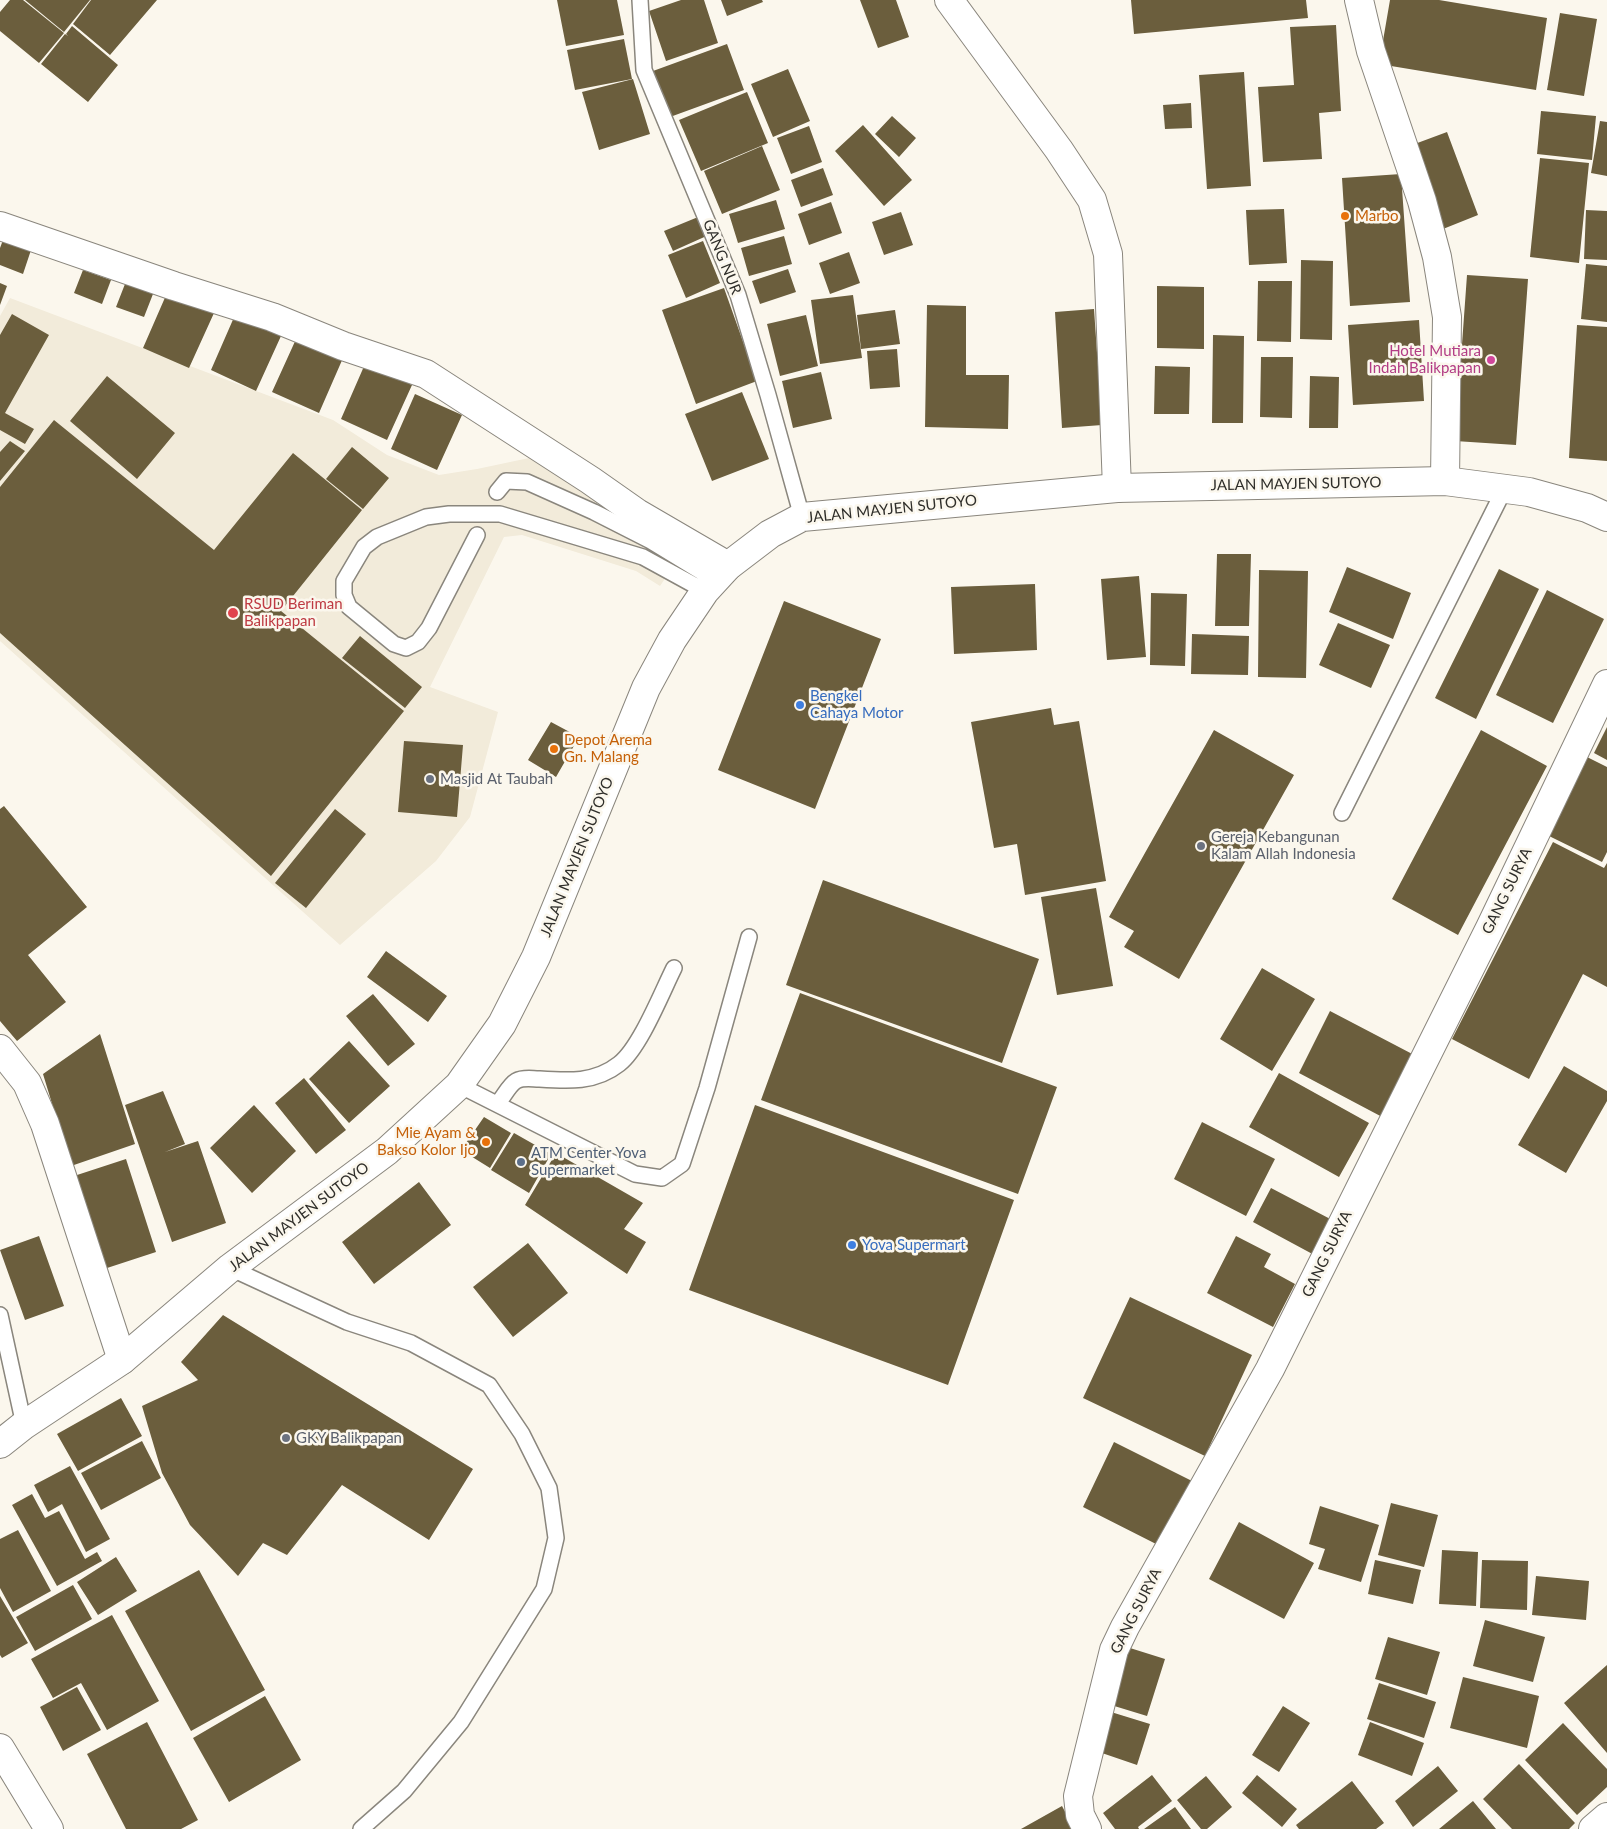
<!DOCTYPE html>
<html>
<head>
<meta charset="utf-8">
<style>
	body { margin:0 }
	canvas { display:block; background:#fbf7ed }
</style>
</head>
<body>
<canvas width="1607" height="1829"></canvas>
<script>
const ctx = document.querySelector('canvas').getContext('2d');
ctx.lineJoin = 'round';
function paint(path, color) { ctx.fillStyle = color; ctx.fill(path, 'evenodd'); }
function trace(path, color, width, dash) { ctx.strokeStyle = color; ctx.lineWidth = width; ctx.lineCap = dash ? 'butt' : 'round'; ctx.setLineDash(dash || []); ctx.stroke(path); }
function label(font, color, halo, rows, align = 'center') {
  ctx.font = font + ' Lato,sans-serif'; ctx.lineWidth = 5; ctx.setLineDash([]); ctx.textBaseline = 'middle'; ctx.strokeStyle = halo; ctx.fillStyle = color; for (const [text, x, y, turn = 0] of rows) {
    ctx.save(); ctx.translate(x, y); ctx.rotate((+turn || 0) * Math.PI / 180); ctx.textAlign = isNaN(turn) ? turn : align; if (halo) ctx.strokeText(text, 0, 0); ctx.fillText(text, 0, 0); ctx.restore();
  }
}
const built = new Path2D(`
	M10,298l323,122 54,35 52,20 38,-6 52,-11 156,91 -25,37 -24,-15 -114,-36 -18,2 -74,150 68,25 -28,105 -34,44 -96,84 -340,-304v-325z`);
const building = new Path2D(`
	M10,0h13l41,33 -25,30 -39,-32v-19z
	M25,0h65l-26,32z
	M91,0h66l-47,55 -37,-31z
	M557,0h60l7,35 -58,11z
	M681,0h23l14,43 -52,18 -17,-50z
	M721,0h41l1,2 -36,14z
	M860,0h36l13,37 -31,11z
	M1131,0h175l2,18 -174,16z
	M1390,0h49l108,18 -11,72 -157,-26z
	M1560,13l37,6 -13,77 -37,-6z
	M1336,25l5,86 -22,2 3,46 -59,3 -5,-75 36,-2 -4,-58z
	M72,26l46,39 -30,37 -47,-38 24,-30 3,2 -2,-2z
	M624,39l8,40 -57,11 -8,-40z
	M727,44l17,46 -74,27 -17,-46z
	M788,69l22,52 -37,16 -22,-53z
	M1244,72l7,114 -44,3 -8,-114z
	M633,79l17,55 -51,16 -17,-58z
	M747,92l21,51 -67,28 -22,-51z
	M1191,103l1,25 -27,1 -2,-24z
	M1541,111l55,5 -4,44 -55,-6z
	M892,116l24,22 -17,19 -24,-23z
	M1600,121l7,1v54l-16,-3z
	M863,125l49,55 -28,26 -49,-55z
	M809,126l13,36 -31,12 -14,-36z
	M1447,132l31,83 -35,14 -31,-84z
	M762,146l18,44 -58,24 -18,-43z
	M1540,158l49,5 -10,100 -49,-6z
	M823,168l10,27 -32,12 -10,-27z
	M1401,174l9,128 -60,4 -8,-128z
	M776,200l9,29 -47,14 -9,-29z
	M831,202l11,31 -33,12 -11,-31z
	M1284,209l3,54 -38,2 -3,-55z
	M1586,210l21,1v49l-23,-1z
	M901,212l12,33 -29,10 -12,-33z
	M703,215l8,19 -38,17 -9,-20z
	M784,236l8,28 -43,12 -8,-28z
	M3,240l28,10 -8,24 -23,-9v-17z
	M703,241l17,42 -34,15 -18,-43z
	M849,252l11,31 -30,11 -11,-31z
	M1301,260l32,1 -1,79 -32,-1z
	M1586,264l21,2v56l-26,-3z
	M788,269l8,23 -36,12 -8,-23z
	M83,270l28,10 -9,24 -28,-11z
	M1467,275l61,4 -12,166 -61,-4z
	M1258,281h34l-1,61 -34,-1z
	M0,283l7,3 -7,19z
	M125,284l28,10 -9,23 -28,-10z
	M1157,286l47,1v62l-47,-1z
	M724,288l33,93 -61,23 -34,-94z
	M167,293l47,20 -25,55 -46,-20z
	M853,295l9,63 -42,6 -9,-64z
	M927,305l39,1v69h43l-1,54 -83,-2z
	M1094,309l8,116 -40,3 -7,-116z
	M895,310l5,34 -39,5 -4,-34z
	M12,314l37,21 -44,78 29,16 -9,15 -25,-14v-95z
	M235,315l46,21 -25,55 -45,-21z
	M806,315l12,51 -38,10 -13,-52z
	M1419,320l5,81 -71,4 -5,-80z
	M1577,325l30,2v134l-38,-3z
	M1213,335l31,1 -1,87h-31z
	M297,337l46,21 -24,55 -47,-21z
	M897,349l3,38 -30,2 -3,-38z
	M1261,357h32l-1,61 -32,-1z
	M365,364l47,21 -25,55 -46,-21z
	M1155,366l35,1 -1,47h-35z
	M821,372l11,47 -39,9 -11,-47z
	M107,376l68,57 -38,46 -67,-58z
	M1310,376l29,1 -1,51h-29z
	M742,392l27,67 -57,22 -27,-67z
	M415,394l47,21 -25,55 -46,-21z
	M54,420l160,130 79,-97 69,57 -81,101 123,100 -133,165 -271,-243v-146z
	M10,441l15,10 -25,30v-29z
	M352,447l37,31 -26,31 -37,-30z
	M1217,554h34l-2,72h-34z
	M1347,567l64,26 -18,46 -64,-27z
	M1499,569l40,20 -63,130 -41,-21z
	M1259,570l49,1 -2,107 -48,-1z
	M1139,576l7,81 -39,3 -6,-81z
	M1035,584l2,66 -83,4 -3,-67z
	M1547,590l57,29 -51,104 -57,-28z
	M1151,593l36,1 -2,72 -35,-1z
	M784,601l97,38 -66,170 -97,-39z
	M1338,623l52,22 -19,43 -52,-23z
	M1192,634l57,2 -1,39 -57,-1z
	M360,636l62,51 -17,21 -63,-50z
	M1051,708l3,17 25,-4 27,160 -81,14 -8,-51 -23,4 -23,-126z
	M551,722l28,15 -23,40 -28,-17z
	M1607,727v33l-13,-7z
	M1214,730l80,45 -115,204 -55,-32 10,-16 -25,-14z
	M1481,730l66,36 -89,169 -66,-36z
	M404,741l59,4 -6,72 -59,-5z
	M1587,757l20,10v85l-5,10 -53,-26z
	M4,806l83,101 -59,48 38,47 -49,39 -17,-20v-212z
	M335,809l31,25 -60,74 -31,-25z
	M1553,842l51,26 3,-5v124l-24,-13 -54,105 -77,-40z
	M823,880l216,79 -37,104 -216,-78z
	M1096,888l17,98 -56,9 -16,-98z
	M386,951l61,45 -19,26 -61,-45z
	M1262,968l53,31 -43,72 -52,-32z
	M800,993l257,94 -39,107 -257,-94z
	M373,994l42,50 -27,22 -42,-50z
	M1330,1011l88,46 -32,62 -87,-46z
	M100,1034l35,110 -64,22 -28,-92z
	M349,1041l41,45 -41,37 -40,-44z
	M1564,1066l43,25v10l-41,72 -48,-28z
	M1279,1073l90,50 -30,54 -90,-50z
	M304,1078l42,52 -30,24 -41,-51z
	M163,1091l22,53 -20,8 33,-11 28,82 -54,19 -47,-137z
	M254,1105l42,46 -44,42 -42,-45z
	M755,1105l259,95 -66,185 -259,-95z
	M484,1117l27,16 -21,35 -29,-18z
	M1202,1122l73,37 -29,57 -72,-37z
	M514,1133l37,21 -22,39 -38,-23z
	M556,1153l87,50 -19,26 22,13 -19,32 -102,-69z
	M126,1159l30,93 -52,17 -30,-93z
	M419,1182l32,43 -77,59 -32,-42z
	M1271,1188l65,34 -18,35 -65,-35z
	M39,1236l25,70 -39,14 -25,-70z
	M1236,1236l35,18 -7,13 31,17 -22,43 -66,-34z
	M528,1243l40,50 -55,44 -40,-50z
	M1130,1297l122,58 -47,101 -122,-58z
	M223,1315l250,154 -44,71 -87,-55 -55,70 -24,-12 -25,33 -48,-51 -28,-52 -20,-67 56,-26 -17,-18z
	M121,1398l21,38 -64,35 -21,-37z
	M142,1441l19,37 -60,32 -20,-37z
	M1114,1442l78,39 -32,65 -77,-39z
	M70,1466l40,73 -24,13 -24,-48 -14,8 -14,-27z
	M32,1494l13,24 14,-7 26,48 12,-7 5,9 -45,25 -45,-81z
	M1391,1503l47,12 -14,52 -46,-12z
	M1320,1506l59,19 -18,57 -43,-13 7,-20 -16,-5z
	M1239,1522l75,41 -30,56 -75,-40z
	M18,1530l33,61 -38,21 -13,-24v-49z
	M1442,1550l36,2 -2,54 -37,-2z
	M116,1557l21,34 -39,24 -21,-33z
	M1375,1560l46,10 -8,34 -45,-10z
	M1482,1560l46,1 -1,49 -47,-2z
	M199,1570l66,120 -74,41 -66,-120z
	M1536,1576l53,5 -3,39 -54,-5z
	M73,1585l19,34 -57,32 -19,-34z
	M0,1596l28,47 -26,15 -2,-3z
	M112,1615l47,86 -52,29 -26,-47 -28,15 -22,-39z
	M1485,1620l60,17 -12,45 -60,-16z
	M1388,1637l52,15 -13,43 -52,-16z
	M1130,1648l35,11 -18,57 -36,-11z
	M1607,1665v88l-43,-50z
	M1463,1677l76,19 -12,52 -77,-20z
	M1379,1683l57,19 -12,36 -57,-19z
	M77,1687l24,43 -38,21 -23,-44z
	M265,1696l36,64 -72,42 -36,-64z
	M1283,1706l27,17 -31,49 -27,-17z
	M1111,1712l39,12 -13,41 -38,-13z
	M147,1722l51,98 -17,9h-55l-39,-75z
	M1370,1722l54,21 -12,33 -54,-21z
	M1563,1723l44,46v18l-30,28 -52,-55z
	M1519,1764l56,59 -6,6h-57l-29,-30z
	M1438,1766l20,25 -45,36 -18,-26z
	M1152,1775l20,26 -34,26 1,2h-24l-12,-16z
	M1257,1775l40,34 -15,18 -40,-34z
	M1206,1776l26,31 -25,22h-6l-24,-29z
	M1352,1781l32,42 -8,6h-77l-3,-4z
	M1473,1801l23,28h-57z
	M1062,1806l12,23h-53z
	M1175,1807l16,22h-47z`);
const service = new Path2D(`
	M640,0l4,70 94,225 30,100 34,122
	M497,492l9,-11 21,1 67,30 57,29 64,39
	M477,535l-48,93 -11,14 -12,6 -12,-4 -45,-37 -5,-12v-14l20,-34 13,-10 49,-20 23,-3h51l143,43 62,34
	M1342,813l162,-323
	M459,1085l176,89 27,4 20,-14 25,-76 42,-151
	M497,1104c6,-6 12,-19 19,-23 7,-4 16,-2 23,-2 29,2 56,4 80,-15 21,-16 43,-72 55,-96
	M230,1268l117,54 64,21 78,42 33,49 27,54 7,50 -12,51 -83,133 -57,69 -43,38
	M0,1315l24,110`);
const minor = new Path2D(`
	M949,0l110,150 33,50 16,54 9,234
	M1359,0l12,51 51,150 15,56 10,60 -2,164
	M0,226l174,60 98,31 71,29 83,28 164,106 47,33 91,53
	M0,1049l27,34 18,41 77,236
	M1087,1829l-7,-14 -2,-19 36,-146 11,-23 145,-258 220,-441 117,-244
	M1593,1829l14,-12`);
const secondary = new Path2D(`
	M0,1444l24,-19 98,-65 108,-92 157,-117 72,-66 43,-61 34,-67 110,-269 26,-48 33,-49 23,-25 42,-32 32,-17 315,-29 328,-7 84,11 58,16 20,9
	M0,1748l49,81`);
const markers = [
	[1345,216,5,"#e8710a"],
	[1491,360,5,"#d1479c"],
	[233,613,6,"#e0444e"],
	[800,705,5,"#3f7fe0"],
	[554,749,5,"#e8710a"],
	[430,779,5,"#6b7280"],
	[1201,846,5,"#6b7280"],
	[486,1142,5,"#e8710a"],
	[521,1162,5,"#5c6f8a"],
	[852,1245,5,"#3f7fe0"],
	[286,1438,5,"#6b7280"]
];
const foodNames = [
	["Marbo",1355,216],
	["Depot Arema",564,740],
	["Gn. Malang",564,757],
	["Mie Ayam &",476,1133,"right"],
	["Bakso Kolor Ijo",476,1150,"right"]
];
const streetNames = [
	["GANG NUR",722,257,68],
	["JALAN MAYJEN SUTOYO",1296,484,-1],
	["JALAN MAYJEN SUTOYO",892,509,-6],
	["JALAN MAYJEN SUTOYO",577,857,-68],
	["GANG SURYA",1507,891,-64],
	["JALAN MAYJEN SUTOYO",299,1217,-37],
	["GANG SURYA",1327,1254,-64],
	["GANG SURYA",1136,1611,-63]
];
const hotelNames = [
	["Hotel Mutiara",1481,351],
	["Indah Balikpapan",1481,368]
];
const healthNames = [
	["RSUD Beriman",244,604],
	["Balikpapan",244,621]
];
const shopNames = [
	["Bengkel",810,696],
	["Cahaya Motor",810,713],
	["Yova Supermart",862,1245]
];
const worshipNames = [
	["Masjid At Taubah",440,779],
	["Gereja Kebangunan",1211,837],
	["Kalam Allah Indonesia",1211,854],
	["GKY Balikpapan",296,1438]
];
const serviceNames = [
	["ATM Center Yova",531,1153],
	["Supermarket",531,1170]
];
paint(built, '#f2ebda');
paint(building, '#6b5e3d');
trace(service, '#8a867d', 18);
trace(minor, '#8a867d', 30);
trace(secondary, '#8a867d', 30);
trace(service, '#fff', 15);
trace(minor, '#fff', 28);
trace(secondary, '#fff', 28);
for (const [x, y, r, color] of markers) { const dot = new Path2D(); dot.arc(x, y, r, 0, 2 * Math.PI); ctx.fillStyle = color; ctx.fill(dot); trace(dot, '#fbf7ed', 2); }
label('15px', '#c56008', '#fbf7ed', foodNames, 'left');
label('15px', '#2f2e2a', '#fbf7ed', streetNames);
label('15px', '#b23c85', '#fbf7ed', hotelNames, 'right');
label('15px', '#be3a42', '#fbf7ed', healthNames, 'left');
label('15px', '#366cbe', '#fbf7ed', shopNames, 'left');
label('15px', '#5b616d', '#fbf7ed', worshipNames, 'left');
label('15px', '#4e5e75', '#fbf7ed', serviceNames, 'left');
</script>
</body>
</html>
